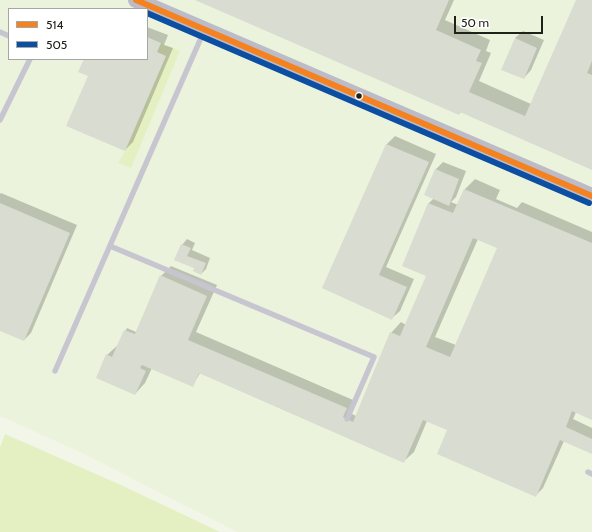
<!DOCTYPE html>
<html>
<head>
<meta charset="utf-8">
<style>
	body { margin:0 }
	#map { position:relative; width:592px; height:532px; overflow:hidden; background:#f2f6e9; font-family:Cabin,sans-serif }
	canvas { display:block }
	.legend { position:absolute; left:8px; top:8px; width:140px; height:52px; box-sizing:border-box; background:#fff; border:1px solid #a6a7a3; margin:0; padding:5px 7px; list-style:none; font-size:12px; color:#20221a }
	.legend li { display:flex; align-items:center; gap:8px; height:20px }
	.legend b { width:20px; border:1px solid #a6a7a3 }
	.scale { position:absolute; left:454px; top:16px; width:89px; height:18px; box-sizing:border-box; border:2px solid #20221a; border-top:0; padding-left:5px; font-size:12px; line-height:14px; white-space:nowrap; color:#20221a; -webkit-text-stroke:3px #fff; paint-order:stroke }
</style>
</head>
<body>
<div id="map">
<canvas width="592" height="532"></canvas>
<ul class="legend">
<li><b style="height:5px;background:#f58221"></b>514</li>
<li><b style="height:5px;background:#0b4ea2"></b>505</li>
</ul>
<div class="scale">50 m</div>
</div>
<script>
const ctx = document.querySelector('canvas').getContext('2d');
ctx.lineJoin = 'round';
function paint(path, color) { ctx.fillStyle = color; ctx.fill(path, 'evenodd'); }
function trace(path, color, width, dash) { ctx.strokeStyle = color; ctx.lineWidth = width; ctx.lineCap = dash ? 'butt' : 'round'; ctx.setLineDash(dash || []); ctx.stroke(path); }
const built = new Path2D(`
	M0,0h592v532h-355l-159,-81 -78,-35zM9,9h138v50h-138z`);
const green = new Path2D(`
	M161,43l19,8 -49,117 -13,-5 7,-12 41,-95 -9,-4z
	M5,434l116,51 99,47h-220v-85z`);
const shadow = new Path2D(`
	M198,0h256l-9,20 45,20 -4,11 5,2 -12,28 52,23 46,-104h15v169l-131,-57 -2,2z
	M147,27l21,8 -4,10 9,3 -40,94 -8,8 -36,-75 -4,-16h62z
	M523,31l21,9 -13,30 -7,8 -9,-40z
	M395,136l41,18 -50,113 28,12 -14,32 -8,7 -69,-30 64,-144z
	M443,162l23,9 -10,26 -5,5 7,3 7,-16 10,-10 25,11 -4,9 21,9 5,-6 70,30v187l-16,-7 -3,7 19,9v25l-28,-12 -21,47 -7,7 -87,-65 -22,-9 -13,31 -11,10 -203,-89 -7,12 -41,-17 -7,15 -10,11 -28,-39 11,-10h1l8,-17 9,4 25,-56 10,-10 46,19 -21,47 157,68 -5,12 8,4 35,-83 10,-11 5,3 22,-49 1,-73 5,-5 2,-29zM478,239l22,5 -44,101 -21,-8z
	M1,193l76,32 -46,108 -7,7 -24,-10v-136z
	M187,239l8,4 -3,7 18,8 -4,11 -5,5 -6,-6 -20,-8 7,-15z`);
const building = new Path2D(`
	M195,0h254l-13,30 45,20 -5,11 6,2 -13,29 56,24 51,-116h16v61l-5,12 5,2v95l-132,-58 -1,3z
	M147,37l14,6 -4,9 9,4 -41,95 -59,-25 22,-50 -10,-4 6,-13h63z
	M515,38l22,10 -13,31 -23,-9z
	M386,144l43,18 -50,113 28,12 -15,33 -70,-32z
	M435,169l24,10 -10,27 -25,-11z
	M464,189l128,54v177l-20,-9 -6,16 26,12v15l-32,-14 -24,57 -99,-43 10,-24 -24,-10 -19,43 -205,-90 -6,14 -51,-22 -2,3 6,3 -11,24 -39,-17 10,-24 6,3 12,-27 11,4 25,-59 47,21 -19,44 159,68 -4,9 10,5 37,-90 10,4 26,-60 -24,-10 26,-63 25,10zM473,238l24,10 -47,109 -24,-10z
	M0,203l70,30 -46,108 -24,-10z
	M181,244l10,4 -4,8 19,7 -5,12 -8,-4 1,-3 -20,-8z`);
const lane = new Path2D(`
	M0,32l9,4
	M0,120l30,-61
	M110,246l264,111 -27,62
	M55,371l149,-340
	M588,472l4,2`);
const secondary = new Path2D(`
	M136,0l456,196`);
const bus1 = new Path2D(`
	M136,0l456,196`);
const bus2 = new Path2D(`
	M147,13l442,190`);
const markers = [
	[359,96,3.5,"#20221a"]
];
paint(built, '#ecf3dc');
paint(green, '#e5f0c2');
paint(shadow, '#0003');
paint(building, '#d8dcd1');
trace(lane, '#c7c6d0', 5.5);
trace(secondary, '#bcbcc8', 16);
trace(bus1, '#f58221', 6);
trace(bus2, '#0b4ea2', 6);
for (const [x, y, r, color] of markers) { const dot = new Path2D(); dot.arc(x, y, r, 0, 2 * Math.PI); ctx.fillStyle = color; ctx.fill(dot); trace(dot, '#fff', 1.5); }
</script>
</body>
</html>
